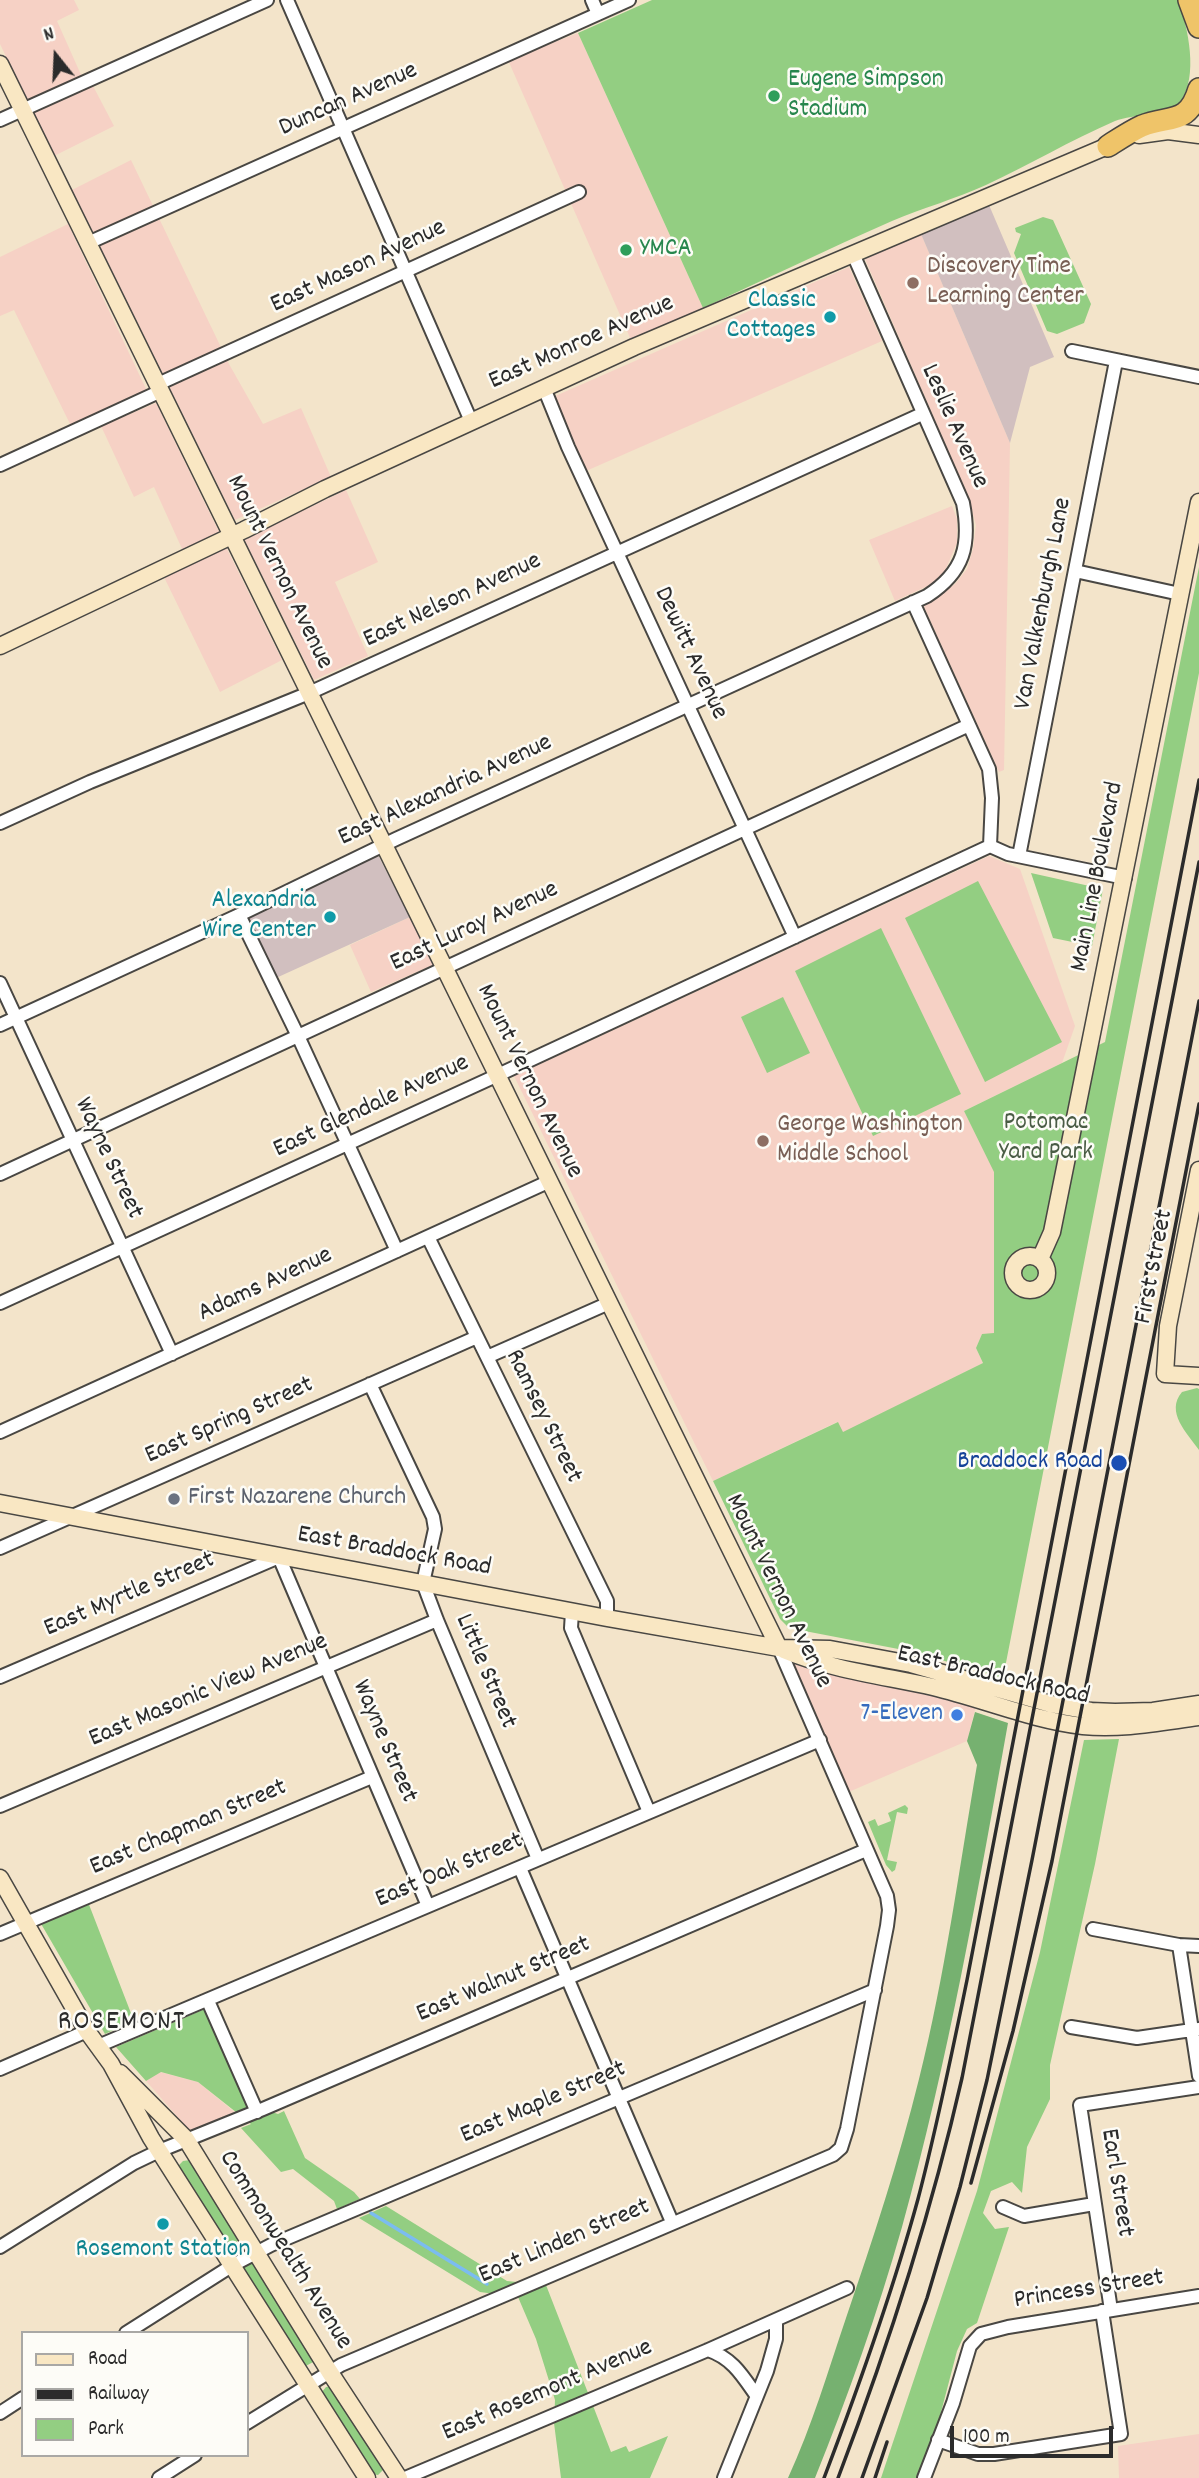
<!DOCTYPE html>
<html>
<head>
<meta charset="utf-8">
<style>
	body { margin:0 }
	#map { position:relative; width:1199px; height:2478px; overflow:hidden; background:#f3e4ca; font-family:Dekko,sans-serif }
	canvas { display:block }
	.legend { position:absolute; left:21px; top:2331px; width:228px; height:126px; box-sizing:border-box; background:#fdfcf7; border:2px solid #a9a8a5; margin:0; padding:9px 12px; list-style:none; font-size:21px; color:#2b2b2b }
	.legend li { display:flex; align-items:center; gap:14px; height:35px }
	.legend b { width:35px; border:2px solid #a9a8a5 }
	.north { position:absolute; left:21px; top:21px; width:70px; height:70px; -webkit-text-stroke:5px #fdfcf7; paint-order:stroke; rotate:342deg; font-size:19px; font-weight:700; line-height:28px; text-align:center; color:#2b2b2b }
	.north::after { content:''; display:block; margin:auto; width:24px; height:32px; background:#2b2b2b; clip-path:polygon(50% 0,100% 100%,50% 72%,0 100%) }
	.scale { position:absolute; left:950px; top:2426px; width:163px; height:32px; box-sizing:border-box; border:4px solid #2b2b2b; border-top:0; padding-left:9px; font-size:21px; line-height:24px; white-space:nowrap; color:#2b2b2b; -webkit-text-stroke:5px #fdfcf7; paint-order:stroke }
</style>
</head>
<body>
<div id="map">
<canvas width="1199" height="2478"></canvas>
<ul class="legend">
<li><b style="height:9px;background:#f9e7c3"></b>Road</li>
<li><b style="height:9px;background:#2b2b2b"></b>Railway</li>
<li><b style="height:19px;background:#93ce82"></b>Park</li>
</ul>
<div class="north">N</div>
<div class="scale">100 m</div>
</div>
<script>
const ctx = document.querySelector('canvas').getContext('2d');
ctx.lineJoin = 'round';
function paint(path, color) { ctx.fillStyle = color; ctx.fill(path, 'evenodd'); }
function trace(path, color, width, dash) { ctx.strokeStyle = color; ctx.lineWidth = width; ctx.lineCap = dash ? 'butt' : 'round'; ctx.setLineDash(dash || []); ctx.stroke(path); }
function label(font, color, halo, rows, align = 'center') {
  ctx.font = font + ' Dekko,sans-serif'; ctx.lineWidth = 5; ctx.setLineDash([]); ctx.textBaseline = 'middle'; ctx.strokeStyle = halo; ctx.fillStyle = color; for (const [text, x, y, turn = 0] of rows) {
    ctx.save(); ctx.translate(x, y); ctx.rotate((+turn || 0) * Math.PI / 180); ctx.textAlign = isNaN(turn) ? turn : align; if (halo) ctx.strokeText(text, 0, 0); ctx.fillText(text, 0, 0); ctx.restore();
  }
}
const built = new Path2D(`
	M0,0h74l5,10 -22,11 25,56 -55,23 -27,-56z
	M578,33l125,275 -72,32 -123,-280z
	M92,84l22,42 -60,30 -21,-45z
	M131,160l98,204 34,60 38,-16 30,69 -96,43 -163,-330z
	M68,224l79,167 -76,35 -57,-116 -14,6v-59z
	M921,234l89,209 -6,327 -5,2 -76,-167 32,-21 12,-15 6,-20 3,-24 -8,-28 -103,-238z
	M849,267l33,74 -296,130 -33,-74z
	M156,403l64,131 -37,17 -29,-64 -20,10 -33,-71z
	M346,490l32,72 -43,20 33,74 -54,24 -70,-141z
	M952,506l5,13v24l-13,30 -12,11 -37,17 -26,-61z
	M226,547l56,113 -62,32 -56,-115z
	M989,856l31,13 55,157 -13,37 -98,48 30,60v163h-12l-6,14 7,15 -140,70 -6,-11 -124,59 -199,-405z
	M410,917l23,48 -62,27 -21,-47z
	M777,1659l200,43 -10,39 -130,56z
	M160,2072l38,10 39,32 -46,18 -45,-51z
	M1199,2434v44h-80l-1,-32z`);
const industrial = new Path2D(`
	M989,205l65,152 -24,10 -20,76 -89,-209z
	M378,855l32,62 -134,61 -29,-62z`);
const green = new Path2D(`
	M652,0h526c10,27 21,77 2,102 -14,14 -46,12 -65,19 -44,19 -86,44 -129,64 -31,14 -63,23 -94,36 -64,28 -126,58 -189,87l-125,-275z
	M1043,217l10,3 38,84 -7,19 -27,11 -10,-3 -33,-78 7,-19 -5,-2 -1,-4z
	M1199,567v106l-196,1005 -89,-26 -125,-24 -9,-9 -67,-138 125,-59 5,10 140,-69 -7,-15 6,-14 12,-1v-161l-30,-61 141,-69z
	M1031,873l72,16 -11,57 -39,-8z
	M978,881l84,161 -77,40 -80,-164z
	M881,928l80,166 -88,42 -78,-165z
	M783,997l27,56 -43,20 -26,-56z
	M1197,1388l2,1v61c-12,-17 -34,-38 -17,-58z
	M1119,1739l-24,125 -45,201v34l-23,48 -5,46 -10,-11 -21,9 -8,22 12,16 14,-2 -32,96 -10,6 -10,22 -17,65 -22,62h-37l96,-287 63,-239 44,-212z
	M905,1805l3,3 -1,6 -10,-2 -10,48 10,2 -2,8 -3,2 -6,-7 -18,-43 7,-3 3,7 13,-5 -3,-8z
	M88,1902l46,119 -29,13 -65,-112z
	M205,2009l42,95 31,10 6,-3 21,47 49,34 6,7 -23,10 -3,-8 -41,-32 -12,3 -40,-44 10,-4 -53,-42 -37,-10 -15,9 -30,-34z
	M190,2160l50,77 -6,9 -11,-3 -45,-77 5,-5z
	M386,2206l121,75 39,4 65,167 15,-6 3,6 39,-16 -18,42h-89l-7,-55 1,-23 -19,-61 -18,-42 -38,-5 -121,-74z
	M254,2261l61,100 -11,6 -63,-99z
	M333,2386l51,79v4l-6,6 -7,-1 -50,-81 5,-6z`);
const forest = new Path2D(`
	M975,1712l33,11c-30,168 -60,339 -106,504 -24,85 -54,169 -87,251h-27c24,-52 40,-107 58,-160 27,-79 53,-158 73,-239 26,-103 40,-210 58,-314l-10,-24z`);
const stream = new Path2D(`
	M371,2213l116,71`);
const street = new Path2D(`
	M287,0l184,421
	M592,0l6,14
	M0,120l267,-120
	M88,243l541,-243
	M1072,351l127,26
	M158,384l421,-192
	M544,388l24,59 227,490
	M0,465l161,-74
	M1075,571l105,23
	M0,823l90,-41 219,-89 613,-279
	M990,846l18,8 117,24
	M1019,856l97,-495
	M239,915l59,121 99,215
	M0,983l172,371
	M0,1025l239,-110 157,-76 531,-243c37,-24 44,-51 36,-93l-110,-249
	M0,1174l969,-449
	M428,1237l179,364v17
	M0,1303l498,-228 492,-229 2,-48 -3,-29 -76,-167
	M487,1357l122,-54
	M370,1384l63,133 2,12 -12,54 14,37 101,239
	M0,1432l550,-251
	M0,1548l477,-211
	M572,1612l-1,16 78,184
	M0,1677l279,-120 149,349
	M0,1806l437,-186
	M520,1868l152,354
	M1093,1929l86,16 20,1
	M0,1934l372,-157
	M1179,1945l20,131
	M208,2001l49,111
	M1071,2027l66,11 62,-9
	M98,2046l722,-306
	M0,2069l87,-38
	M1003,2207l21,9 70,-12
	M0,2247l134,-84 25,-12 104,-42 603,-259
	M1111,2310l-31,-205 119,-18
	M126,2333l107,-68 38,-20 604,-255
	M708,2350c24,8 34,25 48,45
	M0,2413l23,-15
	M247,2423l94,-58 492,-210 8,-7 6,-19 40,-203 2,-16 -2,-14 -108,-248
	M938,2440l40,14h16l127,-20 -19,-123
	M159,2478l36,-23
	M405,2478l303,-128 139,-62
	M724,2478l43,-107 9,-32v-19
	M924,2478l29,-75 17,-57 11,-12 27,-7 191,-31`);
const secondary = new Path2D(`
	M0,64l779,1584
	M1139,135l29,-4 31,4
	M0,646l244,-116 81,-41 309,-142 483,-205
	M1199,1170l-31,156 -3,48 34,2
	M1013 1273a17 17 0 1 1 34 0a17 17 0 1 1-34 0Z
	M1040,1259l12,-27 147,-730
	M0,1503l607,115 172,30 51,1 81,15 140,40 40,7 24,1 38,-1 46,-7
	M784,1650c48,20 100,26 149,37 50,12 99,33 150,39 38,4 78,-4 116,-9
	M0,1878l87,153 24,33 40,74 216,340
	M120,2073l66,66 143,232 70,107`);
const highway = new Path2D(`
	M1189,0l10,27
	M1108,146c11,-7 23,-15 34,-20 27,-11 46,0 57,-37`);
const rail = new Path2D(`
	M971,2183l42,-152 39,-170 147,-757
	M824,2478c35,-92 68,-184 94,-279 19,-72 34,-146 49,-219l232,-1200
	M838,2478c50,-131 93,-264 124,-400l237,-1216
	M862,2478l65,-180 33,-111 27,-107 45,-220 167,-859
	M875,2478l12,-36`);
const markers = [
	[774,96,7,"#2e9e5b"],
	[626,250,7,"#2e9e5b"],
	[913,283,7,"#8d6e63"],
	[830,317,7,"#0f9aa8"],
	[330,917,7,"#0f9aa8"],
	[763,1141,7,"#8d6e63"],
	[1119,1463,9,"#1a4fb4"],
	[174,1499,7,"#6b7280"],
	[957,1715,7,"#3f7fe0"],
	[163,2224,7,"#0f9aa8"]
];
const leisureNames = [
	["Eugene Simpson",788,81],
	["Stadium",788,111],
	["YMCA",640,250]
];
const streetNames = [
	["Duncan Avenue",349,101,-24],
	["East Mason Avenue",359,268,-25],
	["East Monroe Avenue",582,344,-24],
	["Leslie Avenue",953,427,66],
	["Mount Vernon Avenue",278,573,64],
	["East Nelson Avenue",453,602,-25],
	["Van Valkenburgh Lane",1045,604,-79],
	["Dewitt Avenue",689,654,65],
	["East Alexandria Avenue",446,792,-25],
	["Main Line Boulevard",1099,877,-79],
	["East Luray Avenue",475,928,-25],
	["Mount Vernon Avenue",528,1082,64],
	["East Glendale Avenue",372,1108,-25],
	["Wayne Street",107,1159,65],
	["First Street",1156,1267,-79],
	["Adams Avenue",266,1286,-25],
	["Ramsey Street",542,1417,64],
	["East Spring Street",230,1422,-24],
	["East Braddock Road",394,1553,10],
	["Mount Vernon Avenue",777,1592,64],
	["East Myrtle Street",130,1596,-23],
	["Little Street",484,1672,67],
	["East Braddock Road",993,1677,13],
	["East Masonic View Avenue",209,1692,-23],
	["Wayne Street",383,1742,67],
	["East Chapman Street",189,1829,-23],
	["East Oak Street",450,1872,-23],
	["East Walnut Street",504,1981,-23],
	["East Maple Street",544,2104,-23],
	["Earl Street",1115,2183,81],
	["East Linden Street",565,2243,-23],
	["Commonwealth Avenue",284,2251,58],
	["Princess Street",1089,2291,-9],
	["East Rosemont Avenue",548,2392,-23]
];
const educationNames = [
	["Discovery Time",927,268],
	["Learning Center",927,298],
	["George Washington",777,1126],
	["Middle School",777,1156]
];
const cultureNames = [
	["Classic",816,302],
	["Cottages",816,332],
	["Alexandria",316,902],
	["Wire Center",316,932],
	["Rosemont Station",163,2251,"center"]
];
const parkNames = [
	["Potomac",1046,1124],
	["Yard Park",1046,1154]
];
const transitNames = [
	["Braddock Road",1103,1463]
];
const worshipNames = [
	["First Nazarene Church",188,1499]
];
const shopNames = [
	["7-Eleven",943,1715]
];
const neighbourhoodNames = [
	["ROSEMONT",122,2024]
];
paint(built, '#f6d1c5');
paint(industrial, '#d1bfbf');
paint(green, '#93ce82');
paint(forest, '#76b170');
trace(stream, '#7bbcf0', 3.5);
trace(street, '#494743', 16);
trace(secondary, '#494743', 19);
trace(highway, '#494743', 24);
trace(street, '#fff', 12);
trace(secondary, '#f9e7c3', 16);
trace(highway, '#efc469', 21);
trace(rail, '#2b2b2b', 3.5);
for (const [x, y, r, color] of markers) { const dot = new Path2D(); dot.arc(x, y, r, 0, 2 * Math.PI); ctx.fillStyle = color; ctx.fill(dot); trace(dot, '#fdfcf7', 2.5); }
label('26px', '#27864d', '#fdfcf7', leisureNames, 'left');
label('26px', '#2b2b2b', '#fdfcf7', streetNames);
label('26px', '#785e54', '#fdfcf7', educationNames, 'left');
label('26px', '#0d838f', '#fdfcf7', cultureNames, 'right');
label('26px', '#4a5c45', '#fdfcf7', parkNames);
label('26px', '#164399', '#fdfcf7', transitNames, 'right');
label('26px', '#5b616d', '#fdfcf7', worshipNames, 'left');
label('26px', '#366cbe', '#fdfcf7', shopNames, 'right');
ctx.letterSpacing = '2px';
label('28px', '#2b2b2b', '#fdfcf7', neighbourhoodNames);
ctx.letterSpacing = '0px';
</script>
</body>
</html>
